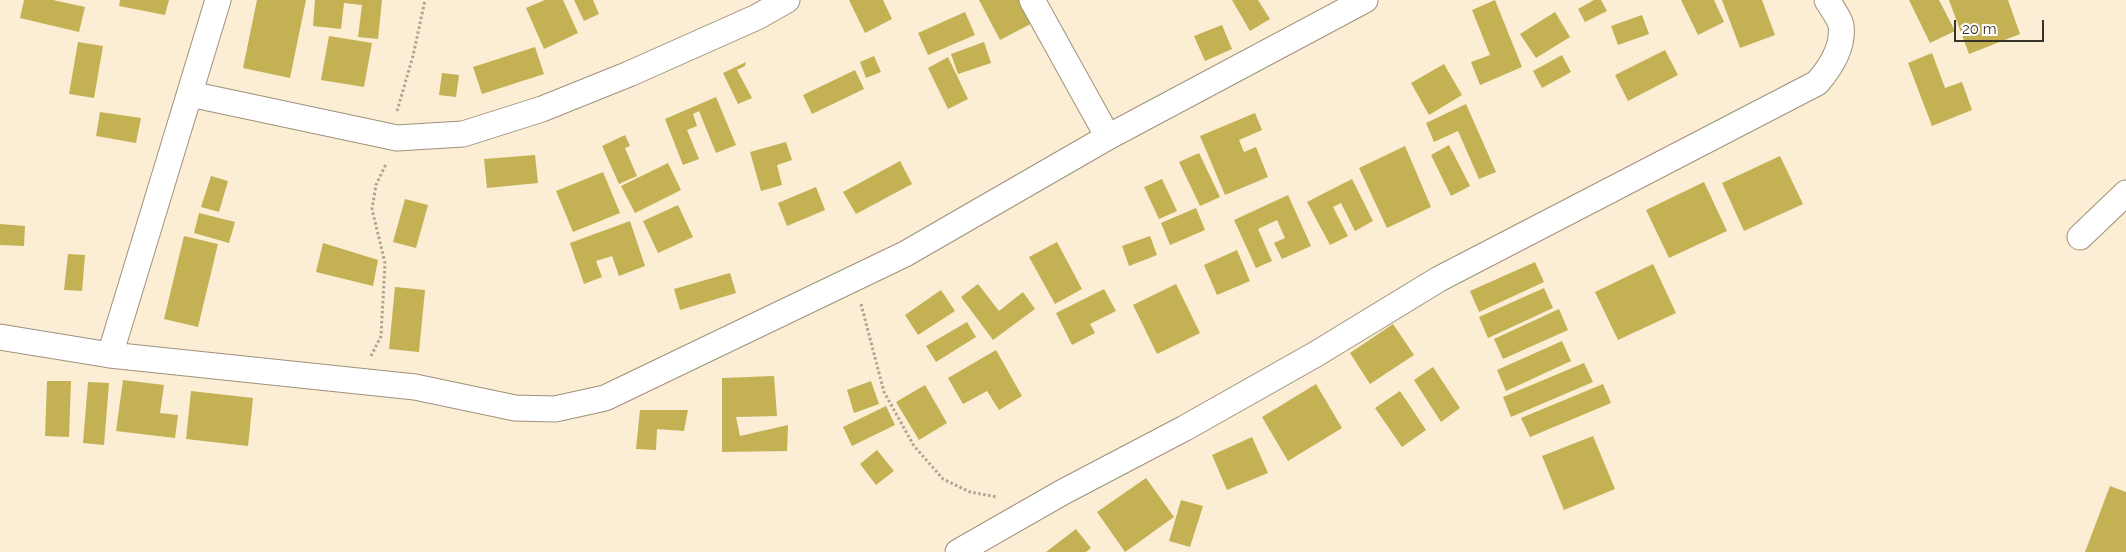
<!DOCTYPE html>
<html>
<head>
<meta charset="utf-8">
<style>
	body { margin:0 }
	#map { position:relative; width:2126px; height:552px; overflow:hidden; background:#fcedd5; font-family:Raleway,sans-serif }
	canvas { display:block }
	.scale { position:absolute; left:1954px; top:20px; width:90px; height:22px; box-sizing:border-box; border:2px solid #383229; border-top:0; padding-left:6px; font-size:15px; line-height:18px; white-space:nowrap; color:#383229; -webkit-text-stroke:4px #fff; paint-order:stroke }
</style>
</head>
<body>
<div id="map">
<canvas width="2126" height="552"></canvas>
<div class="scale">20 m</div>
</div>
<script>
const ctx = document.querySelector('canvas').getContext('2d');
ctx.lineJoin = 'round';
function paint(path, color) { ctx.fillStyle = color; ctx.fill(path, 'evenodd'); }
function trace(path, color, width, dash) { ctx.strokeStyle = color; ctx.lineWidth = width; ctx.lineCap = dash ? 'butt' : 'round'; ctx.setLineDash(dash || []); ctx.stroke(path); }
const building = new Path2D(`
	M24,0h29l32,7 -6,25 -59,-14z
	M120,0h49l-4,15 -46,-9z
	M257,0h49l-16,78 -47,-10z
	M315,0h67l-4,39 -20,-2 4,-32 -18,-2 -3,26 -28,-3z
	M545,0h18l15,33 -34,16 -18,-41z
	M574,0h19l6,14 -15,7z
	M849,0h34l9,19 -27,14z
	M979,0h53l10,18 -42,22z
	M1232,0h26l12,19 -20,12z
	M1495,0l27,67 -42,18 -9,-23 19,-7 -18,-45z
	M1594,0h7l6,11 -22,11 -7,-13z
	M1681,0h33l10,22 -26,13z
	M1722,0h40l13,35 -35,13z
	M1909,0h30l16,31 -25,12z
	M1949,0h59l12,34 -51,20z
	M965,12l10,23 -47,20 -10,-22z
	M1555,12l15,25 -34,21 -16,-24z
	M1642,15l7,19 -31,11 -7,-19z
	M1222,25l10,24 -27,12 -11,-25z
	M329,36l43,7 -8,44 -43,-7z
	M78,42l25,4 -9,52 -25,-4z
	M984,42l7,21 -33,11 -7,-20z
	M535,47l9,27 -62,20 -9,-27z
	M1665,50l13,25 -50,26 -13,-26z
	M1932,53l13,35 17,-6 10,28 -40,16 -24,-63z
	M1562,55l9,17 -29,16 -9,-17z
	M874,56l7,16 -15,6 -6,-16z
	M948,57l20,42 -20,10 -20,-41z
	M746,62l-1,4 -8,4 15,28 -14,6 -15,-31z
	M1444,64l18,31 -33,20 -18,-32z
	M855,70l9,19 -52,25 -9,-19z
	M442,73l17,2 -3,22 -17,-2z
	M716,97l20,48 -20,8 -17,-42 -6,3 4,12 -10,4 12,29 -16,6 -18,-46z
	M1466,104l30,68 -17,7 -21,-48 -24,11 -8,-19z
	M100,112l41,6 -5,25 -40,-7z
	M1255,113l7,17 -23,10 5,12 12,-5 12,30 -43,18 -25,-59z
	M625,135l5,11 -5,2 12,28 -18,8 -17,-38z
	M786,142l6,18 -15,5 5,20 -21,6 -11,-39z
	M1449,145l21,41 -19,10 -20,-41z
	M1405,146l26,61 -44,21 -28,-60z
	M1199,153l21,44 -20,9 -21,-44z
	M535,155l3,28 -51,5 -3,-29z
	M1780,156l23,48 -59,27 -22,-48z
	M900,161l12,23 -56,30 -13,-22z
	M668,163l13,27 -46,23 -14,-27z
	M603,172l17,41 -47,19 -17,-41z
	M211,176l17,5 -9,31 -18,-5z
	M1162,179l15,32 -18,8 -15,-32z
	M1352,179l21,42 -18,10 -14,-28 -8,4 15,29 -18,9 -23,-43z
	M1704,182l23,49 -58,27 -23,-48z
	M816,187l9,23 -38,16 -9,-23z
	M1288,195l23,51 -29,13 -8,-16 11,-5 -8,-18 -19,9 14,32 -16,7 -22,-48z
	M405,199l23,6 -12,43 -23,-6z
	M678,205l15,32 -35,16 -15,-32z
	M1196,208l9,22 -35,15 -9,-22z
	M199,213l36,9 -6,21 -35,-10z
	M630,221l15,45 -26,10 -7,-20 -16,5 6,16 -18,7 -14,-41z
	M0,224l25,2 -1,20 -24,-1z
	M184,236l34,8 -20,83 -34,-8z
	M1150,236l7,19 -28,11 -7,-20z
	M1057,242l25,47 -27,15 -26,-47z
	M323,243l55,17 -5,26 -57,-14z
	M1237,250l13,31 -33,14 -13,-30z
	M68,254l17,1 -3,36 -18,-1z
	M1535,262l9,20 -65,30 -9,-21z
	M1653,264l23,49 -58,27 -23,-48z
	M730,273l6,20 -56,17 -6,-21z
	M978,284l21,27 24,-19 12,17 -42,31 -32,-43z
	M1176,284l24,49 -43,21 -24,-49z
	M395,287l30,3 -6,62 -30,-3z
	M1544,288l9,20 -65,30 -9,-21z
	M1104,289l12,22 -26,13 5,9 -23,12 -16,-32z
	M941,290l14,21 -37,24 -13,-20z
	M1559,309l9,21 -65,29 -9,-20z
	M967,322l9,15 -40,25 -10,-16z
	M1393,324l21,31 -44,29 -20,-31z
	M1562,341l9,20 -65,30 -9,-21z
	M996,350l26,46 -23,14 -12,-19 -24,13 -15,-26z
	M1584,363l9,19 -82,35 -8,-20z
	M1433,367l27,41 -19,14 -27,-42z
	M774,376l3,40 -41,1 4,19 48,-11 -1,26 -65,1v-74z
	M123,380l41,5 -4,28 18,2 -3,23 -59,-7z
	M47,381h24l-2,56 -24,-1z
	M871,381l8,23 -25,9 -7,-23z
	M88,382l21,1 -5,62 -21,-2z
	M1316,384l26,44 -54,33 -26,-44z
	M1603,384l8,19 -81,34 -9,-19z
	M925,385l22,38 -28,17 -23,-38z
	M191,391l62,7 -5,48 -62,-7z
	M1400,391l26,39 -24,17 -27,-39z
	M886,406l9,19 -43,21 -9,-19z
	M640,410h48l-4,21 -27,-2 -1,21 -20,-1z
	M1593,436l22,53 -51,21 -22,-54z
	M1252,437l16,36 -41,17 -15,-35z
	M877,450l17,21 -18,14 -16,-21z
	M1146,478l28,39 -49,35 -28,-40z
	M2110,486l16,6v60h-41z
	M1181,500l22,6 -13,41 -21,-6z
	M1076,529l15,19 -5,4h-40z`);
const path = new Path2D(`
	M397,111l16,-55 12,-56
	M861,304l23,88 30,54 29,33 27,13 27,5
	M371,356l10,-20 4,-73 -13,-54 4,-24 10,-21`);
const minor = new Path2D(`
	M1032,0l76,137
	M190,94l207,44 66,-4 79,-25 87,-35 128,-57 30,-17
	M2080,237l46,-44
	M0,337l110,18 305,32 100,21 40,1 50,-11 300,-144 203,-117 257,-137
	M110,355l108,-355
	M958,552l105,-60 122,-64 131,-74 123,-75 378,-196c14,-16 27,-36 24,-58 -2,-8 -10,-18 -14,-25`);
paint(building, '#c3b154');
trace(minor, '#9f917b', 27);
trace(path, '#afa492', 3, [2.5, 2.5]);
trace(minor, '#fff', 25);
</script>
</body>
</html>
